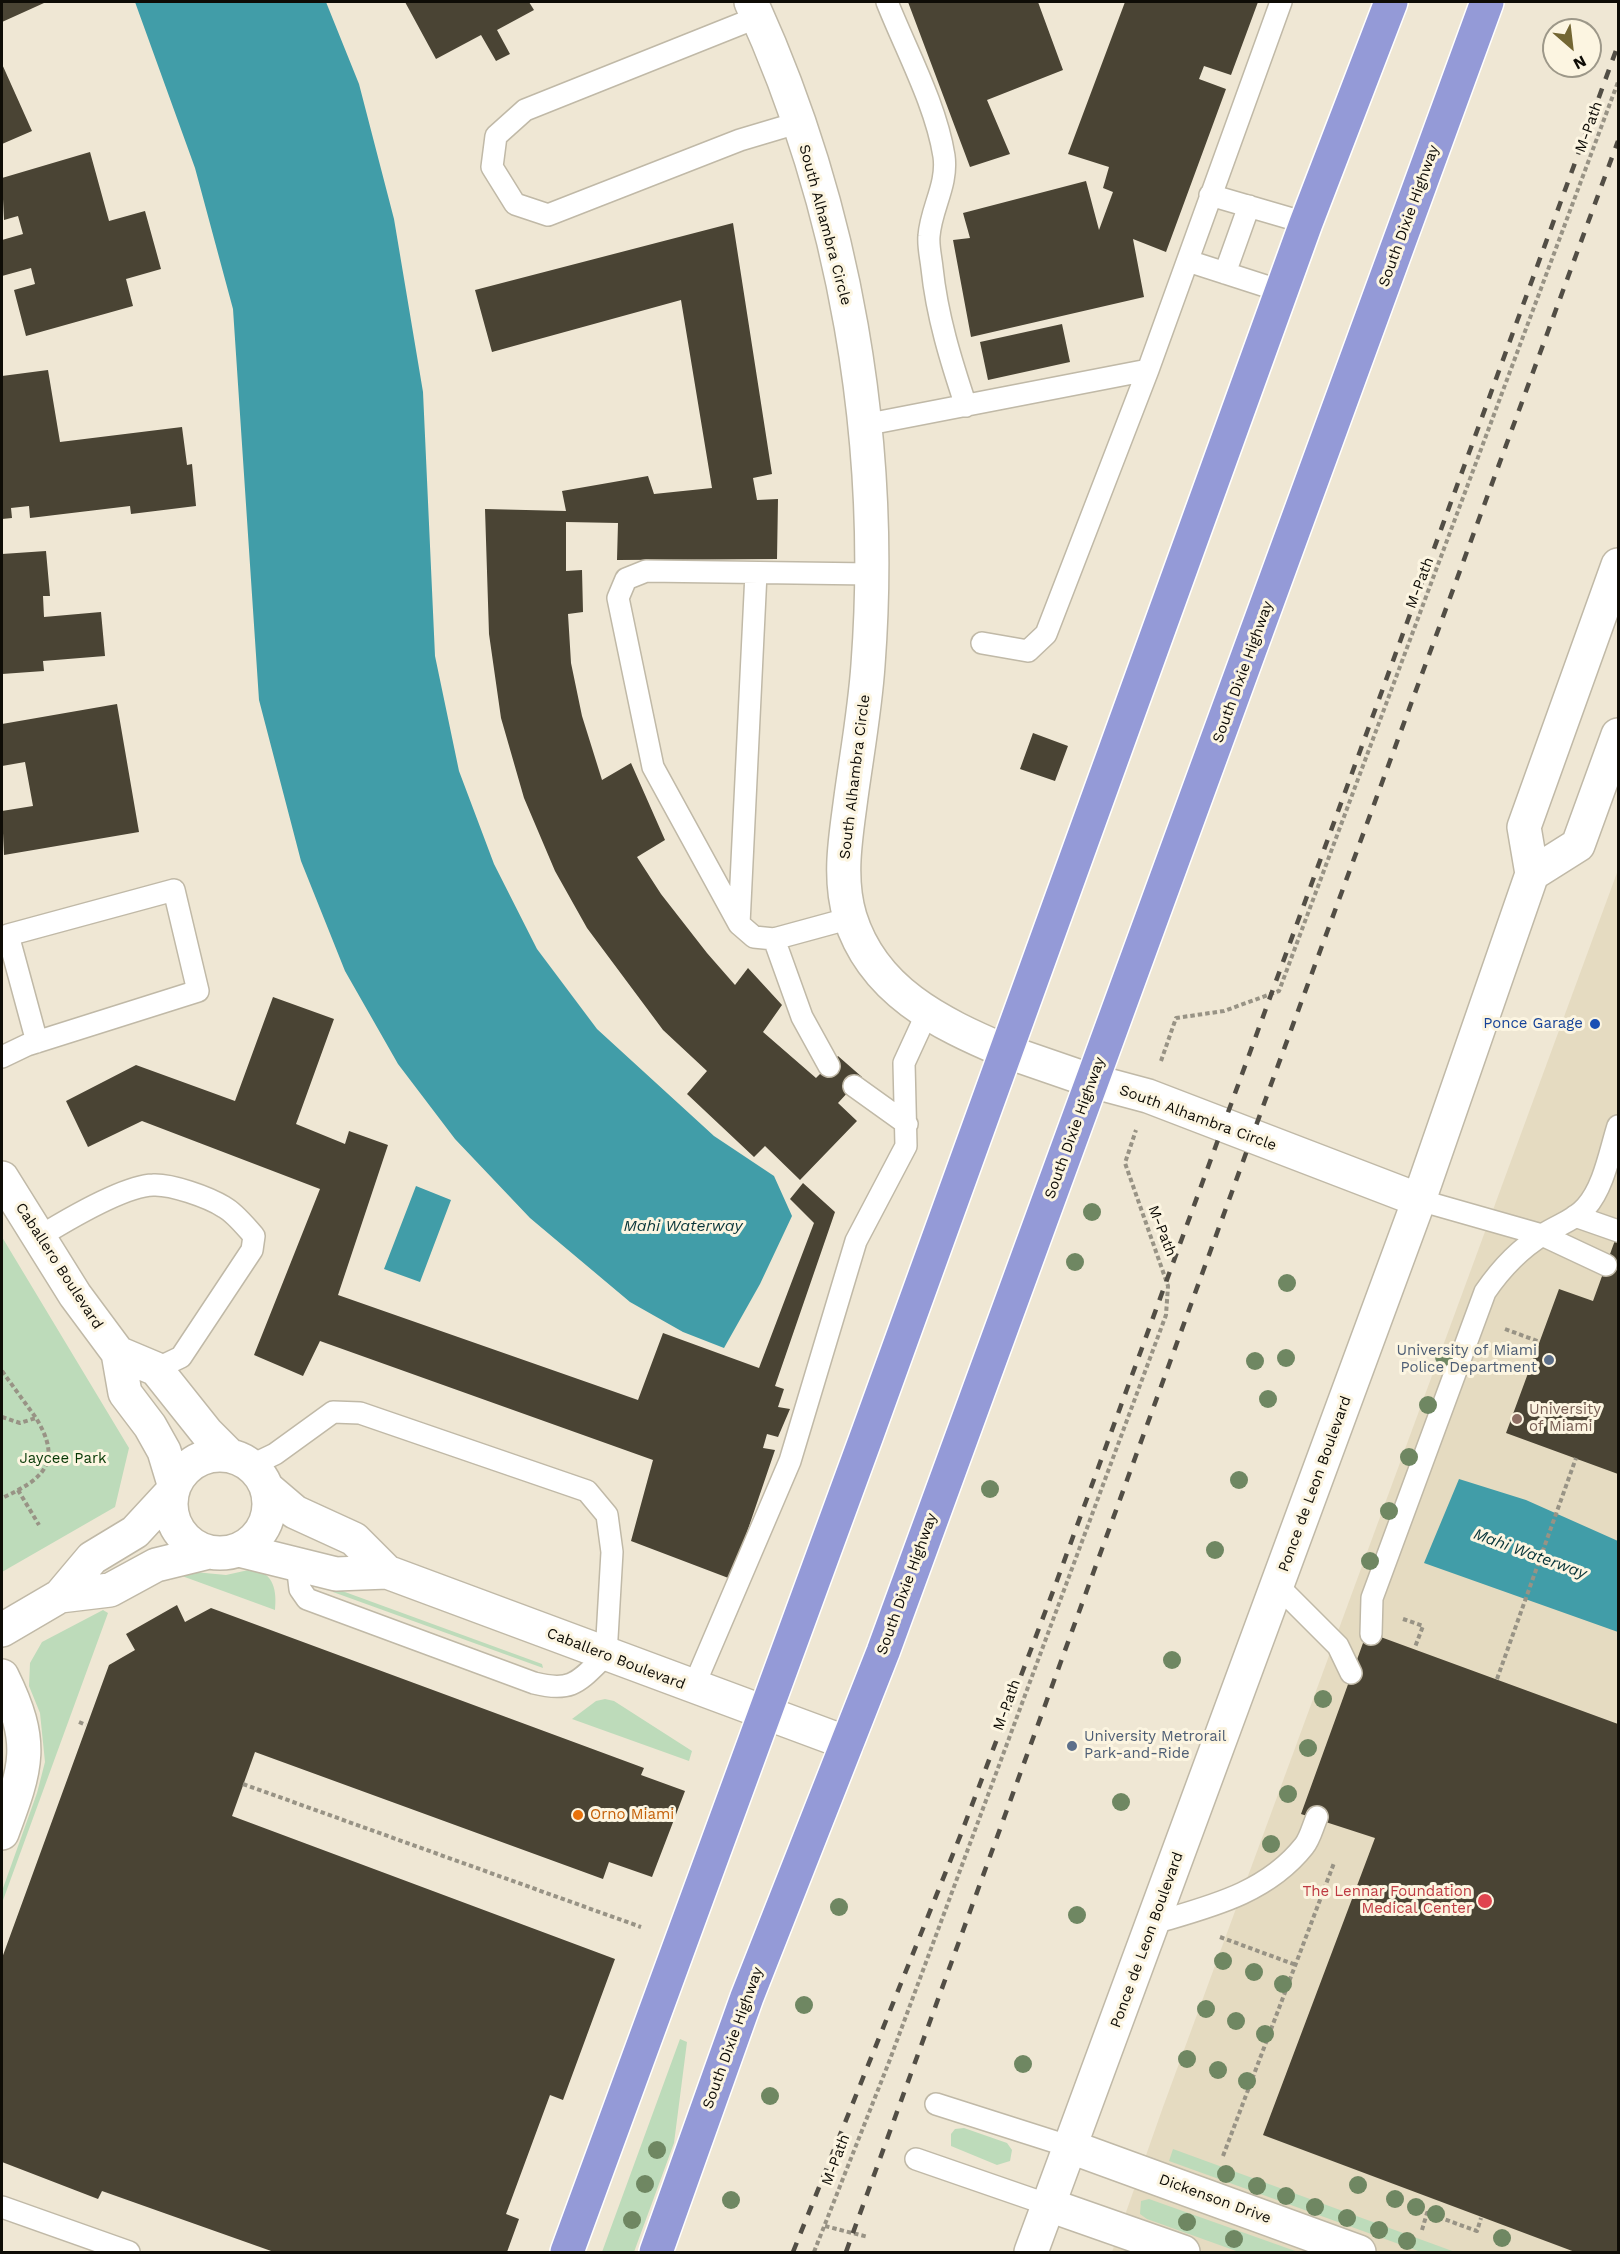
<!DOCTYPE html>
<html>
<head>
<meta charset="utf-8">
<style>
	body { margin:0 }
	#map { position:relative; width:1620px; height:2254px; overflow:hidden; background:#efe7d4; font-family:"Work Sans",sans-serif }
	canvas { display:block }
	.frame { position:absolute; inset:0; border:3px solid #0e0c06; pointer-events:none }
	.north { position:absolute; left:1542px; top:18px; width:60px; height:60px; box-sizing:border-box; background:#fcf5e1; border:2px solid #9d9889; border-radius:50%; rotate:152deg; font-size:16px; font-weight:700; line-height:24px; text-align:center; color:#0e0c06 }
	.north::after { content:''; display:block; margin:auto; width:21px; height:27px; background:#736633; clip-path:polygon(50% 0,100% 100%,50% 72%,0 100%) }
</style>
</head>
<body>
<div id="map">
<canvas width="1620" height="2254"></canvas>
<div class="frame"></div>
<div class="north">N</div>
</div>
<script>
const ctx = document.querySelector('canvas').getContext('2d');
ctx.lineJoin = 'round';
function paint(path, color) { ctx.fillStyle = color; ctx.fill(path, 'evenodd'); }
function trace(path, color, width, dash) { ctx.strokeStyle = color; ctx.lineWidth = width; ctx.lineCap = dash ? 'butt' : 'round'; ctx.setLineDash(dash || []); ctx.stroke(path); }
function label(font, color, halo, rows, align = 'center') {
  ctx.font = font + ' "Work Sans",sans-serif'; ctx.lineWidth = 6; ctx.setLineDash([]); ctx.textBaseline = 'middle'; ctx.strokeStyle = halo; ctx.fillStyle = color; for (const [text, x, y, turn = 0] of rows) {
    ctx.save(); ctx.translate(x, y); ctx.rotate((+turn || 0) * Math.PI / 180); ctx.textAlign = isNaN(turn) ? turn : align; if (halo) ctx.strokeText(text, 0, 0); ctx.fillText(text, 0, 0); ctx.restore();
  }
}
const built = new Path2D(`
	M1618,870v1382h-506l51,-145z`);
const green = new Path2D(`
	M2,1237l127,211 -14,59 -113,65z
	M253,1569c21,4 24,22 22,41l-93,-34 2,-5 42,4z
	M334,1588l208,76 1,4 -210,-76z
	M103,1610l5,3 -106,290v-12l35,-98 8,-31 -5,-49 -11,-27 1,-23 12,-21z
	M605,1699l9,2 78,50 -3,10 -117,-42 24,-18z
	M680,2039l7,3 -13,101 -40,109h-32z
	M964,2128l43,15 5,7 -2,11 -13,4 -46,-19v-12l4,-5z
	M1173,2149l282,103h-34l-252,-91z
	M1149,2199l149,53h-59l-92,-33 -7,-5 1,-13z`);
const water = new Path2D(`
	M135,2h191l33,82 35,135 29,173 12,264 24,115 35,93 43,85 60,80 117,107 60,40 18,40 -32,68 -36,64 -41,-16 -53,-30 -100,-84 -75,-79 -57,-75 -53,-93 -44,-110 -42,-161 -26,-391 -38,-141z
	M416,1186l35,14 -31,82 -36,-13z
	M1459,1479l67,21 92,41v91l-194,-69z`);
const building = new Path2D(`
	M2,2h42v1l-42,19z
	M405,2h124l5,8 -37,20 13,24 -14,7 -15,-26 -45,24z
	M908,2h130l25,68 -76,30 23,54 -40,13z
	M1125,2h133l-27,73 -27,-9 -5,13 27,10 -60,163 -33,-13 11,58 -173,40 -18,-97 17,-2 -7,-25 123,-32 13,49 14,-38 -10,-4 6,-21 -41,-13z
	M2,64l30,67 -30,13z
	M90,152l19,69 36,-10 16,58 -35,10 7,27 -107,30 -12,-46 21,-6 -4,-16 -29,8v-36l21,-6 -5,-18 -14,4 -2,-42z
	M733,223l39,251 -19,4 4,22 21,-1 -1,60 -160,1 1,-37 -52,-1v49l16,-1 1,42 -15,2 3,49 11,53 20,64 29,-17 34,77 -28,17 24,37 46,59 28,32 13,-17 34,37 -19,27 53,46 22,-22 24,21 -24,26 19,18 -57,59 -35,-34 -11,11 -67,-63 20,-23 -44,-41 -76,-102 -32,-57 -31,-73 -23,-80 -12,-84 -4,-125 81,2 -4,-20 86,-15 6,18 58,-6 -31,-188 -189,52 -17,-62z
	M1062,324l8,38 -82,18 -8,-38z
	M48,370l12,72 122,-15 5,38 5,-1 4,42 -65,8 -1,-8 -100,12 -1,-12 -18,2 1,10 -10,1v-143z
	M46,551l4,45h-7l1,21 57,-5 4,44 -62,5 1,10 -42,3v-120z
	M117,704l22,128 -135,23 -2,-44 31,-5 -8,-44 -23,4v-42z
	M1033,733l35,13 -13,35 -35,-12z
	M273,997l61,22 -38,105 49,20 4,-13 39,14 -50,150 300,105 25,-67 96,35 55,-145 -24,-24 13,-16 32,29 -60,174 9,3 -6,18 12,2 -12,28 -11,-3 -4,14 12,2 -44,129 -100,-38 22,-81 -333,-119 -17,35 -49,-21 66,-166 -178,-68 -54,26 -22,-46 70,-36 99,36z
	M1618,1232v242l-112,-41 53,-144 34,12z
	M177,1605l8,17 26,-14 433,160 -3,7 44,16 -33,86 -43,-15 -6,17 -348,-127 -23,64 383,143 -52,141 -13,-5 -44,119 13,5 -12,33h-233l-172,-61 -4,8 -96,-37v-204l107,-293 26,-15 -9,-16z
	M1367,1632l251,92v528h-43l-312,-117 112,-297 -74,-24z`);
const path = new Path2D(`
	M1161,1061l15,-43 48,-7 55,-20 339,-909
	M1505,1329l35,13
	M2,1371l34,47
	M2,1417l18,6 16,-5c27,44 8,61 -34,80
	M18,1490l21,35
	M1403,1619l20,7 -8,21
	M1497,1679l79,-221
	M79,1722l7,3
	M243,1784l398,143
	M1220,1937l76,28
	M1223,2156l111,-293
	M825,2226l43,11
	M1422,2230l5,-17 50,18 4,-13
	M814,2252l75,-190 277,-747 2,-29 -43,-123 11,-33`);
const service = new Path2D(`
	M887,2c19,48 49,103 57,154 4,29 -13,52 -15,80 -1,10 2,22 3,32 5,48 19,93 34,138
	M758,17l-233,93 -29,26 -4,31 23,37 33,11 192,-75 57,-17
	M1210,195l96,28
	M1188,261l93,30
	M1225,273l24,-67
	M864,425l284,-55 133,-368
	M982,643l46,8 18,-17 102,-264
	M851,918l-77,21 -20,-2 -15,-13 -86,-157 -35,-169 8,-19 20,-8 225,3
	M739,924l17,-351
	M774,939l28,78 27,49
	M2,1057l25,-12 171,-54 -24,-101 -166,45 29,107
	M854,1086l53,38
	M1419,1200l123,35 64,30
	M1575,1216l43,15
	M39,1237c26,-16 84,-51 114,-52 18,-1 55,12 71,22 11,6 21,19 30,29l-2,14 -71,107 -25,12
	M252,1465l23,-11 58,-42 27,1 227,78 20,24 5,37 -6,103c-27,26 -33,38 -72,28l-227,-84 -7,-10 -3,-26
	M1278,1586l60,60 13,27
	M1371,1634l1,-36 113,-306c15,-22 36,-44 59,-58 14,-9 31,-14 42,-27 18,-20 24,-56 32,-81
	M693,1688l97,-227 66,-220 50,-95 -2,-83 23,-50
	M1154,1923c54,-16 112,-29 150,-77 6,-7 9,-20 13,-29
	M936,2104l135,43
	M916,2159l133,46
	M2,2207l127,45`);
const minor = new Path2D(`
	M751,2c94,205 134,438 117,663 -3,44 -11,88 -17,132 -5,39 -13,80 -1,120 23,74 89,106 155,134
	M2,1178l73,117 43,58 7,40 25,33 14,25 10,33
	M118,1353l38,16 51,64 21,21
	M171 1504a49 49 0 1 1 98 0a49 49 0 1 1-98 0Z
	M268,1489l27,23 59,27 33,33
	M239,1550l97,24 51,-2 460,171
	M60,1596l50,-6 46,-25 49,-12
	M2,1630l58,-34 32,-38 43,-26 36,-39
	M2,1676c33,67 25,90 0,157
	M1071,2147l288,105
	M1049,2205l134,47`);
const tertiary = new Path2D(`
	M1031,2252l388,-1052`);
const secondary = new Path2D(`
	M1532,874l-8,-47 94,-262
	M1005,1051l87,30 56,15 271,104 113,-326 46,-29 40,-110`);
const trunk = new Path2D(`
	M567,2252l300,-817 439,-1212 85,-221
	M656,2252l91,-255 136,-345 604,-1650`);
const rail = new Path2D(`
	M793,2252l168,-418 94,-248 563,-1541
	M846,2252l427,-1173 345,-938`);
const trees = [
	[1092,1212],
	[1075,1262],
	[1287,1283],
	[1444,1357],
	[1286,1358],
	[1255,1361],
	[1268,1399],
	[1428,1405],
	[1409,1457],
	[1239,1480],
	[990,1489],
	[1389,1511],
	[1215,1550],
	[1370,1561],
	[1172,1660],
	[1323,1699],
	[1308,1748],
	[1288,1794],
	[1121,1802],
	[1271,1844],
	[839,1907],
	[1077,1915],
	[1223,1961],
	[1254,1972],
	[1283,1984],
	[804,2005],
	[1206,2009],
	[1236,2021],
	[1265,2034],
	[1187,2059],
	[1023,2064],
	[1218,2070],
	[1247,2081],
	[770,2096],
	[657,2150],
	[1226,2174],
	[645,2184],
	[1358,2185],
	[1257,2186],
	[1286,2196],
	[1395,2199],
	[731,2200],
	[1315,2207],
	[1416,2207],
	[1436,2214],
	[1347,2218],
	[632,2220],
	[1187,2222],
	[1379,2230],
	[1502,2238],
	[1234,2239],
	[1407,2241]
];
const markers = [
	[1595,1024,6,"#1a4fb4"],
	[1549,1360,6,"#5c6f8a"],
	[1517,1419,6,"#8d6e63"],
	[1072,1746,6,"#5c6f8a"],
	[578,1815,6,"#e8710a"],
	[1485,1901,8,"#e0444e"]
];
const streetNames = [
	["M-Path",1589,127,-70],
	["South Dixie Highway",1409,216,-70],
	["South Alhambra Circle",825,225,75],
	["M-Path",1420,583,-69],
	["South Dixie Highway",1243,672,-70],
	["South Alhambra Circle",855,777,-83],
	["South Alhambra Circle",1198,1118,20],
	["South Dixie Highway",1075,1128,-70],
	["M-Path",1162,1231,69],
	["Caballero Boulevard",59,1266,57],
	["Ponce de Leon Boulevard",1315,1484,-70],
	["South Dixie Highway",907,1584,-70],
	["Caballero Boulevard",616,1659,21],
	["M-Path",1007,1705,-70],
	["Ponce de Leon Boulevard",1147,1940,-70],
	["South Dixie Highway",733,2038,-70],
	["M-Path",836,2160,-69],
	["Dickenson Drive",1215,2199,20]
];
const transitNames = [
	["Ponce Garage",1583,1024]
];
const serviceNames = [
	["University of Miami",1537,1351],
	["Police Department",1537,1368],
	["University Metrorail",1084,1737,"left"],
	["Park-and-Ride",1084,1754,"left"]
];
const educationNames = [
	["University",1529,1410],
	["of Miami",1529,1427]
];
const parkNames = [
	["Jaycee Park",63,1459]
];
const foodNames = [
	["Orno Miami",590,1815]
];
const healthNames = [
	["The Lennar Foundation",1472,1892],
	["Medical Center",1472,1909]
];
const waterNames = [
	["Mahi Waterway",683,1226],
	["Mahi Waterway",1530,1554,20]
];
paint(built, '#e5dbc1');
paint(green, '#bddbba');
paint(water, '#419da8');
paint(building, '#4a4434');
trace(service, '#c0b9a7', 24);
trace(minor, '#c0b9a7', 36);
trace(tertiary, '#c0b9a7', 36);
trace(secondary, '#c0b9a7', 36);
trace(trunk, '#fff', 36);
trace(path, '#989385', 4, [4.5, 3]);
trace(service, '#fff', 21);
trace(minor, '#fff', 33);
trace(tertiary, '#fff', 33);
trace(secondary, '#fff', 33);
trace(trunk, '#949ad7', 33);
trace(rail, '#524e45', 4.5, [10, 10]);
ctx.fillStyle = '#6f8762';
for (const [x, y] of trees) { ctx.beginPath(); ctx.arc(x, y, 9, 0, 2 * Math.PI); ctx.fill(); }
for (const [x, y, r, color] of markers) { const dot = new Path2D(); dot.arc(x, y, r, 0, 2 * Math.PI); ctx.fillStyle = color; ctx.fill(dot); trace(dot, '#fcf5e1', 2); }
label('15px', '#0e0c06', '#fcf5e1', streetNames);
label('15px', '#164399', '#fcf5e1', transitNames, 'right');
label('15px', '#4e5e75', '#fcf5e1', serviceNames, 'right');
label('15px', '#785e54', '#fcf5e1', educationNames, 'left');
label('15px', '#063805', '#fcf5e1', parkNames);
label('15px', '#c56008', '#fcf5e1', foodNames, 'left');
label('15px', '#be3a42', '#fcf5e1', healthNames, 'right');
label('italic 16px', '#073439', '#fcf5e1', waterNames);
</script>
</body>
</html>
